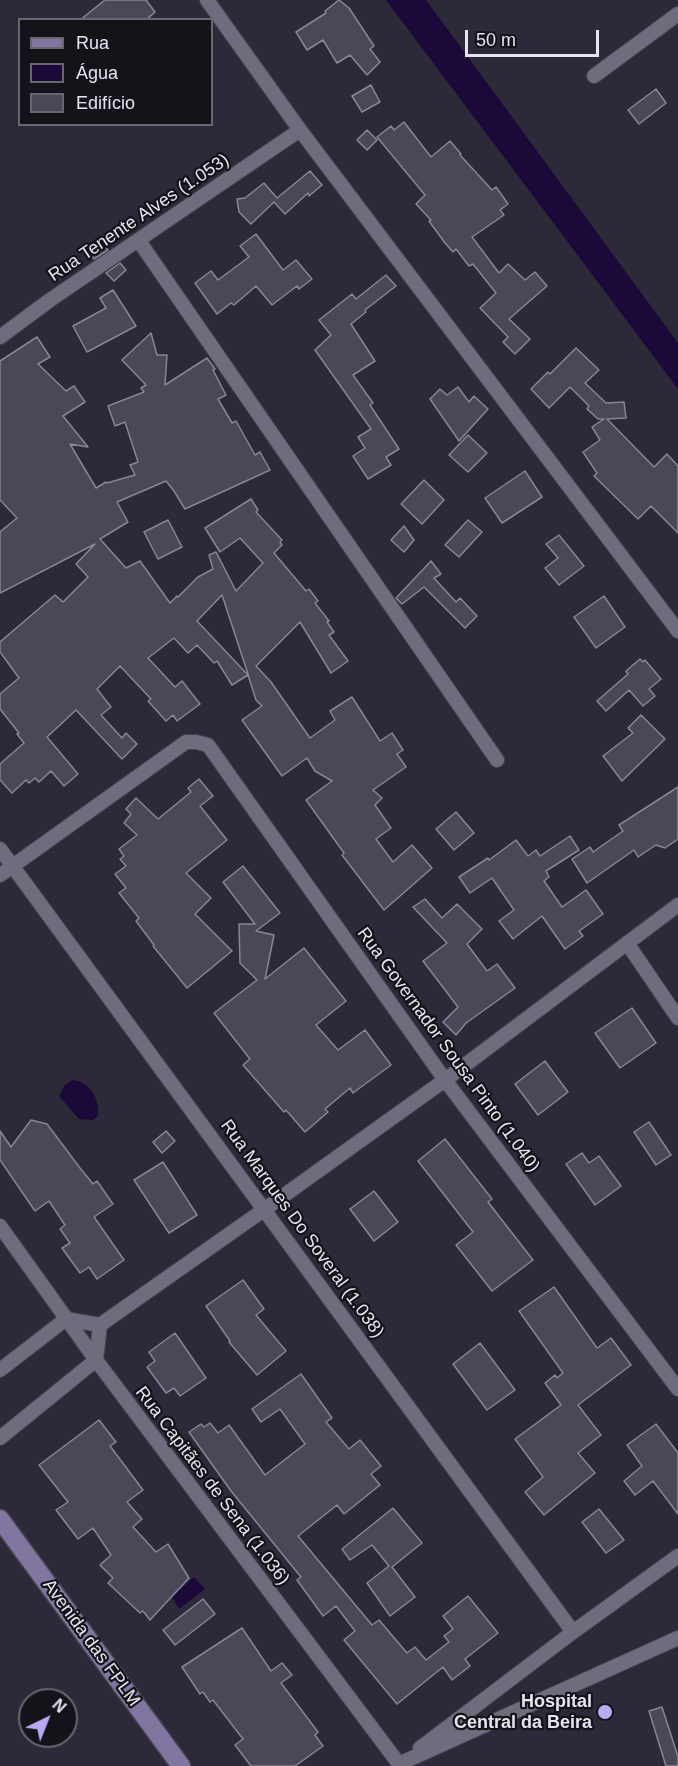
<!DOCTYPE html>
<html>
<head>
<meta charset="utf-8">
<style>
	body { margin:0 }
	#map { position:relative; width:678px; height:1766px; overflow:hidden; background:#2c2938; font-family:Helvetica,sans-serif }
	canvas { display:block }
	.legend { position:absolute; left:18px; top:18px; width:195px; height:108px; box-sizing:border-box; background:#14131a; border:2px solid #68676f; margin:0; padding:8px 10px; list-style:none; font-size:18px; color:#e6e4ee }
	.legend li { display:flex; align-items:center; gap:12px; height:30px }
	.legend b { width:30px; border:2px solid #68676f }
	.north { position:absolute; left:18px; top:1688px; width:60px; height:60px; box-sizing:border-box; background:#14131a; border:2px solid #68676f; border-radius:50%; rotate:43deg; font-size:16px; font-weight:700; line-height:24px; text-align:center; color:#e6e4ee }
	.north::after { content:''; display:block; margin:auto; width:21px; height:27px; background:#baaaf6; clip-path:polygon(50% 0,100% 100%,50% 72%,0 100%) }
	.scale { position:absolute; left:465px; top:30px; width:134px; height:27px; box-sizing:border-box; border:3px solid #e6e4ee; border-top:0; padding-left:8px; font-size:18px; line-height:21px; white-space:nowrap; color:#e6e4ee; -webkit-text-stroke:4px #14131a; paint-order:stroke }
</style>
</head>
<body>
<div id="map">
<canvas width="678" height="1766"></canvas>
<ul class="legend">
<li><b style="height:8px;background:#8076a0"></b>Rua</li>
<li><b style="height:16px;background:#1a0939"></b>Água</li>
<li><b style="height:16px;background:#4a4757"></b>Edifício</li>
</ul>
<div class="north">N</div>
<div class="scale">50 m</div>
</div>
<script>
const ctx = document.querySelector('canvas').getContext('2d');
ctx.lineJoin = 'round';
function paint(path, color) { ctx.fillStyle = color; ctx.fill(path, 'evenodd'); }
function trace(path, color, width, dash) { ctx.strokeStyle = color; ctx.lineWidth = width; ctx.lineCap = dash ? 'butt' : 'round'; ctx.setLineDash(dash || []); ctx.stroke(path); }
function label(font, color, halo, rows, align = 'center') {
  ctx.font = font + ' Helvetica,sans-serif'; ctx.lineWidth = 4.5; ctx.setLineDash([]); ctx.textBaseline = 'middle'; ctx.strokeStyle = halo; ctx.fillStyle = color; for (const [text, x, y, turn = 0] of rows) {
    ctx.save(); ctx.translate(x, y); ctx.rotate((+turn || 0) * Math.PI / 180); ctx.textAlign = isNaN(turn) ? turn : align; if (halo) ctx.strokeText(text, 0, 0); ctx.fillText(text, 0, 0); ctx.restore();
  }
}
const water = new Path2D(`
	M386,0h40l252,343v46z
	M72,1080c18,1 28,19 26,36l-5,4 -14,-1 -20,-23 5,-10z
	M194,1577l11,12 -26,20 -7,-12z`);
const building = new Path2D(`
	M105,0h41l9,12 -9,8h-66z
	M339,0l10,8 25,38 -4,3 10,13 -13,13 -17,-20 -13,8 -14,-23 -16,10 -11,-18 30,-19 -1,-2z
	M371,85l9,17 -18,10 -10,-16z
	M656,89l10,14 -27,21 -11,-14z
	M404,122l27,35 19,-16 11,13 -1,1 32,35 4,-3 12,17 -8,6 4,5 -32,22 27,36 9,-9 17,16 10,-8 12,14 -38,33 21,20 -15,15 -12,-12 5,-5 -28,-29 16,-15 -23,-29 -4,2 -13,-17 -3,3 -8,-9 -16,-22 2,-1 -15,-16 9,-9 -48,-58 14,-11 3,4z
	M367,130l10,10 -10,10 -10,-10z
	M310,171l12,14 -13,11 -1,-3 -23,21 -11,-12 -23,22 -12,-12 -2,-13 8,-1 19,-15 13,15z
	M256,234l27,36 13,-10 16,19 -13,10 -2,-3 -25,19 -16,-19 -22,19 -3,-2 -14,11 -22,-31 16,-12 7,9 31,-23 -9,-11z
	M99,240l9,10 -14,9 -7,-8z
	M120,263l6,7 -12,11 -8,-8z
	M386,275l10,11 -31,24 1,2 -15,12 24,37 -22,14 20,28 -3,2 29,44 -13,8 5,8 -23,14 -15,-23 12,-8 -7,-11 13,-8 -56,-79 16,-15 -12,-15 33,-26 4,5z
	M113,290l23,36 -49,26 -14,-26 33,-18 -6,-10z
	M151,333l6,22h10l-2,30 42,-27 8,11 -2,1 13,25 -8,4 14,24 4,-2 19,34 5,-3 10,18 -85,39 -11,-18 -8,-10 -49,21 11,20 -28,17 26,29 14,-7 30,42 7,-7 1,1 20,-20 15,-8 -4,-14 7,-3 20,39 27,-28 -23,-25 -20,14 -15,-24 46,-29 7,11 -2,2 26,28 -2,2 2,3 -8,8 32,38 3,-2 9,12 -3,2 14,18 -2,1 7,10 -5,3 19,26 -17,12 -31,-51 -44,44 15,16 39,56 25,-18 -5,-9 22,-14 28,44 12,-8 11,17 -6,4 9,13 -33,23 9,8 -7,7 16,23 -15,11 17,23 19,-17 20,23 -48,42 -42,-55 2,-2 -38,-53 26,-19 -17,-10 -8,-13 -25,18 -40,-56 20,-14 -6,-6 -8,-25 -16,10 -15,-24 -3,2 -17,-18 -9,8 -14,-15 -26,20 27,29 7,-6 18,23 -23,17 -4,-6 -7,6 -18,-20 3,-2 -31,-33 -23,23 14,18 -10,8 21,23 4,-5 11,11 -15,15 -46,-49 -29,27 31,37 -14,12 -13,-15 -12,11 -4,-4 -6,5 -3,-3 -14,13 -12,-13v-16l24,-21 -7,-9 2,-1 -19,-24v-15l19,-16 -19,-26v-10l55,-47 8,7 25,-25 -12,-13 19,-20 -95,49v-61l17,-14 -17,-18v-139l37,-24 13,20 -12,7 28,27 8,-5 11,16 -22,14 25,31 -18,-3 26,44 10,-6 1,1 28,-8 -5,-10 8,-3 -13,-40 -10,4 -7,-20 36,-14 -3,-4 5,-3 -24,-25zM222,595l26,79v1l-51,-54z
	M576,348l23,22 -14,13 21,20 18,-1 2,16 -19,1 47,48 13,-13 11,12v67l-27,-27 -13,13 -44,-43 3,-3 -14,-21 17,-12 -8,-13 12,-8h-6l-11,-10 2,-3 -19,-19 -21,21 -18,-19 17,-17 2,2z
	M458,387l11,15 5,-6 14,13 -29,32 -29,-42 10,-10 7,6z
	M468,435l19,18 -19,19 -19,-17z
	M525,471l17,26 -40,26 -17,-25z
	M424,480l20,20 -22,24 -21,-20z
	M168,520l14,27 -24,12 -14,-27z
	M468,520l14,12 -23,25 -14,-12z
	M404,526l10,14 -10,12 -13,-12z
	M559,535l25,31 -25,19 -14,-17 13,-10 -12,-14z
	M431,561l10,13 -7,4 22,24 4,-4 17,18 -12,12 -41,-41 -22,17 -6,-6z
	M604,596l21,31 -29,21 -22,-31z
	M640,659l3,3 2,-2 16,19 -12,10 6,7 -12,10 -14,-16 -23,21 -9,-10 31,-27 -2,-3z
	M641,715l24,24 -43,42 -19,-25 30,-23 -5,-5z
	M199,779l14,17 -13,10 27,34 -41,33 25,25 -16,16 37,37 -45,37 -34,-42 1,-1 -18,-24 3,-3 -20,-25 7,-5 -11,-14 11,-8 -6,-7 4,-3 -5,-7 18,-14 -13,-12 7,-9 -5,-5 10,-11 22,21 33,-27 -3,-4z
	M678,787v52l-13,9 -9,-3 -18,12 -4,-7 -47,33 -15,-24 18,-12 3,5 30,-21 -4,-6z
	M456,812l18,21 -20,17 -18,-21z
	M570,836l9,14 -33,21 3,6 -5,4 18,26 24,-17 17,24 -24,17 4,5 -18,13 -23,-33 -29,23 -14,-18 15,-11 -22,-32 -22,15 -11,-16 29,-19 1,2 27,-20 12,16 8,-6 4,6z
	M243,866l37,47 -24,18 18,4 -9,44 39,-31 42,53 -30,24 22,25 27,-20 26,35 -38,28 -3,-5 -25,21 3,3 -23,20 -19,-22 -2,2 -41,-47 7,-6 -36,-46 43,-33 -17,-17 -1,-39h16l-32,-42z
	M425,899l17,19 15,-14 25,25 -15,15 20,27 10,-7 18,24 -49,35 -10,12 -13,-13 15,-15 -35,-46 24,-18 -34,-36z
	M632,1008l24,35 -36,25 -25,-35z
	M545,1061l23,31 -30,23 -23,-31z
	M31,1120l16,4 33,44 13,16 4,-3 16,23 -19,13 30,43 -27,19 -8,-12 -9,6 -18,-25 8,-5 -10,-14 5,-4 -16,-24 -14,10 -35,-51v-29l11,16z
	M649,1122l22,33 -15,10 -22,-33z
	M166,1131l9,10 -13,12 -9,-11z
	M445,1139l47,60 -4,3 45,58 -41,31 -36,-46 17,-13 -55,-71z
	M582,1153l7,10 10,-7 22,30 -26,19 -29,-41z
	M163,1162l34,53 -28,18 -35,-53z
	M374,1191l24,31 -24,19 -24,-32z
	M243,1280l21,29 -8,6 30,36 -29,24 -28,-33 1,-1 -24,-35z
	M554,1287l43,61 14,-10 20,27 -53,40 23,30 -23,18 17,20 -51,42 -19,-23 18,-15 -28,-38 46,-34 -16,-22 10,-8 2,3 6,-5 -44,-62z
	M175,1333l31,45 -26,18 -6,-8 -8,5 -19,-26 8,-6 -6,-9z
	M480,1343l35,47 -28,20 -34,-46z
	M301,1374l31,44 -6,4 23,27 11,-9 21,26 -10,8 9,11 -36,29 -7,-9 -39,31 74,89 7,-5 28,33 8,-6 11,13 23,-18 -5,-6 9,-7 -10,-13 25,-20 30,37 -33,26 5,7 -18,14 -9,-13 -46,37 -53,-64 11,-9 -19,-25 -13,10 -26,-36 4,-3 -70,-86 -42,-59 12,-8 3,3 6,-4 8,10 11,-8 36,50 40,-31 -25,-35 -19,13 -9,-13z
	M99,1420l17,22 -6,4 33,44 -16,12 15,17 -9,8 23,25 12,-8 21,34 -39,42 -7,-9 -3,2 -32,-30 5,-5 -13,-13 11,-10 -18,-27 -15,11 -22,-29 12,-8 -29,-37z
	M656,1424l22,29v61l-25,-33 -18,14 -11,-14 18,-15 -15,-21z
	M393,1508l29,35 -30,24 23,30 -25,19 -23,-33 22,-17 -17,-21 -22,15 -8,-11z
	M599,1509l25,31 -18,13 -24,-31z
	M203,1599l12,15 -40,31 -12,-15z
	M242,1628l29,43 11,-8 10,12 -11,8 37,49 -3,3 8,11 -28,20h-44l-16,-21 8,-6 -30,-39 -3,2 -7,-10 -3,2 -18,-27z
	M662,1707l16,50v9h-12l-17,-55z`);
const street = new Path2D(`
	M207,0l93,130 378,501
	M594,76l84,-62
	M139,241l358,519
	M0,337l50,-37 250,-170
	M0,849l573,783
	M0,875l186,-133h10l12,3 237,335 233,309
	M627,943l51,75
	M0,1226l96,134 303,404 279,-126
	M0,1370l66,-51 34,6 165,-116 180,-129 233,-175
	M0,1438l96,-78 4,-35
	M420,1748l153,-116 105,-76`);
const secondary = new Path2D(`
	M0,1519l181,247`);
const markers = [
	[605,1712,8,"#baaaf6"]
];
const streetNames = [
	["Rua Tenente Alves (1.053)",139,218,-34],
	["Rua Governador Sousa Pinto (1.040)",448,1050,54],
	["Rua Marques Do Soveral (1.038)",302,1229,54],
	["Rua Capitães de Sena (1.036)",212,1486,53],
	["Avenida das FPLM",91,1643,54]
];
const poiNames = [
	["Hospital",592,1702],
	["Central da Beira",592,1723]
];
paint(water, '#1a0939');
paint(building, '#4a4757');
trace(building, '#888597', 1.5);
trace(street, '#474451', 16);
trace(secondary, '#474451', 21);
trace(street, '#6f6c7d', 14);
trace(secondary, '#8076a0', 18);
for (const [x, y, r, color] of markers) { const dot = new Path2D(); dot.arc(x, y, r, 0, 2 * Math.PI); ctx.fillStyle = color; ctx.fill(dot); trace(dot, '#14131a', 2); }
label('18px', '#e6e4ee', '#14131a', streetNames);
label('bold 18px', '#e6e4ee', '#14131a', poiNames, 'right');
</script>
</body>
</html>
